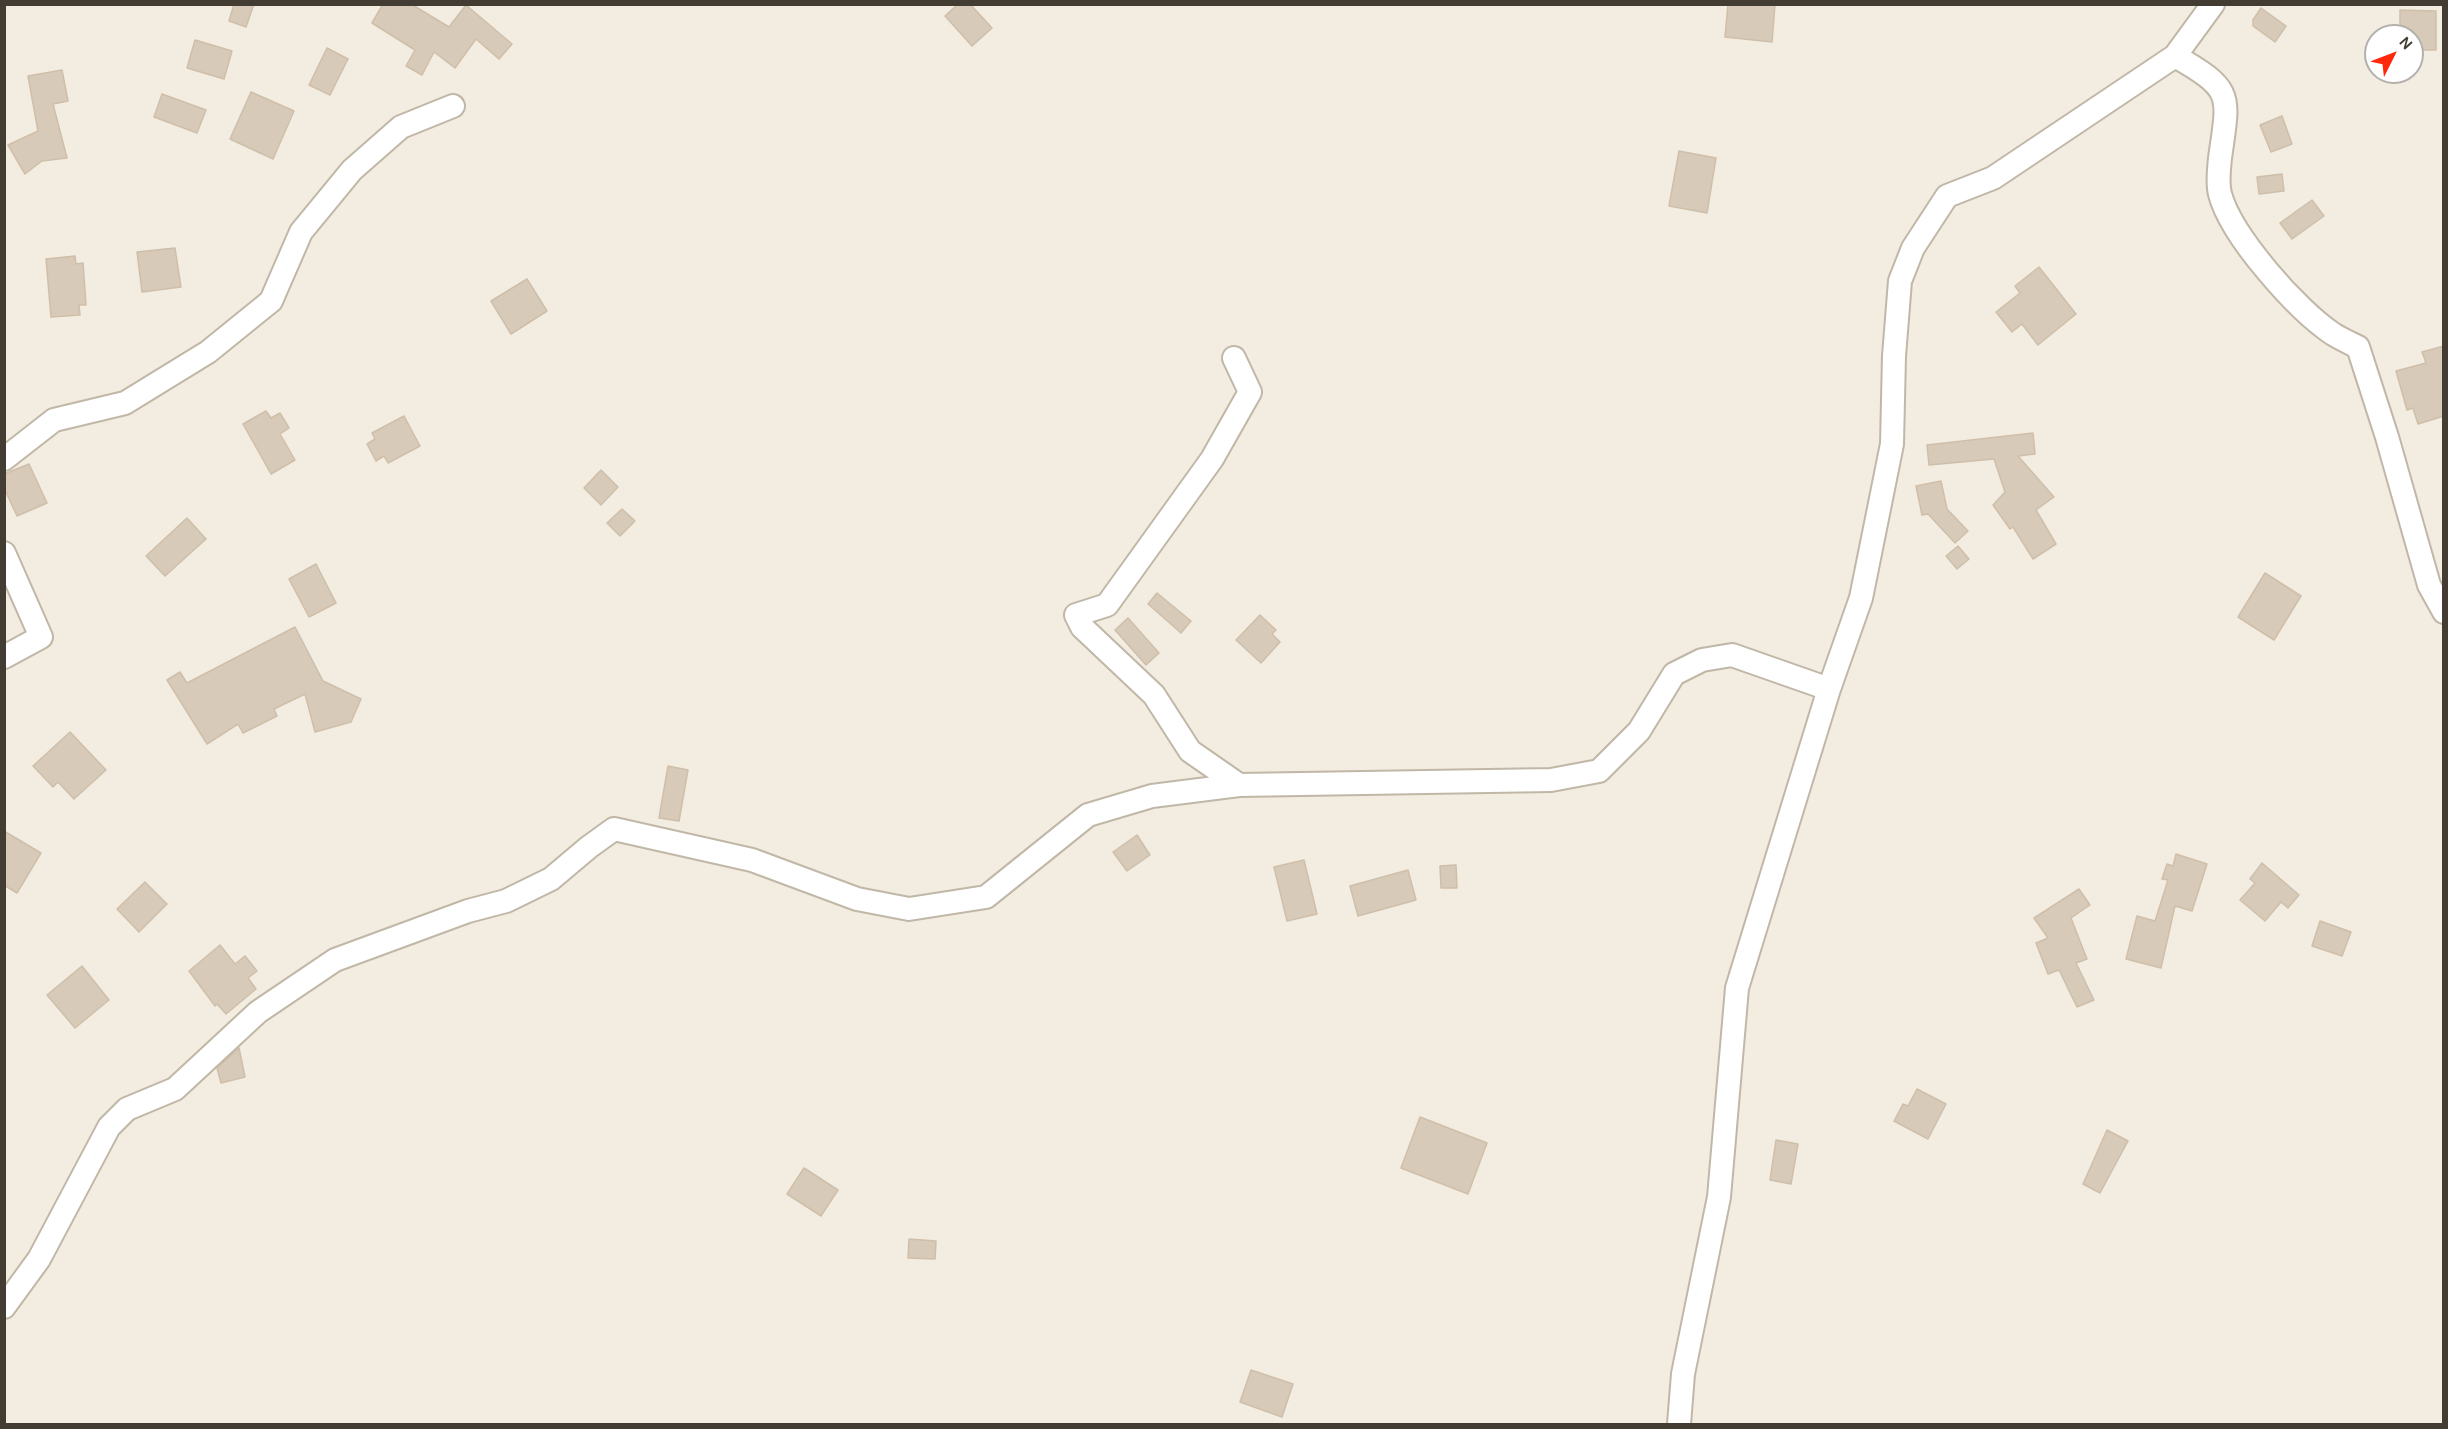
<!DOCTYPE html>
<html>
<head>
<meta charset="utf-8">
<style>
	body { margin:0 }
	#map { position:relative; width:2448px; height:1429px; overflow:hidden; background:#f2ece1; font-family:Karla,sans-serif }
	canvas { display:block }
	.frame { position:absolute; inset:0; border:6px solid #433c32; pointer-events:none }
	.north { position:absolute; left:2364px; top:24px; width:60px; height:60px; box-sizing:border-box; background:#fff; border:2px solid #b4b1ad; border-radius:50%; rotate:48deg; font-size:16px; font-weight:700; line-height:24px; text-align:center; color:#433c32 }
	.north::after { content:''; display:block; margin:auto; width:21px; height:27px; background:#ff280b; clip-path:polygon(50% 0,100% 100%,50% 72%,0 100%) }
</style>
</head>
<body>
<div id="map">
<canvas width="2448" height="1429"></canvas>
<div class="frame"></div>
<div class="north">N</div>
</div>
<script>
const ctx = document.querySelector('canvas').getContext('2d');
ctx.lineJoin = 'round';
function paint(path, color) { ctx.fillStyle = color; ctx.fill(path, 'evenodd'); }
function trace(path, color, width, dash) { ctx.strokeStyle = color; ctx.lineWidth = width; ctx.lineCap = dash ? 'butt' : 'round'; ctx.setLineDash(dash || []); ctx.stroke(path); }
const building = new Path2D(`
	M234,4h20l-8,23 -17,-6z
	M383,4h28l38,23 17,-22 46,39 -13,15 -23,-20 -21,29 -21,-16 -12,23 -16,-9 9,-16 -43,-27z
	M958,4h12l22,24 -20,18 -27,-30z
	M1728,4h47l-3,38 -47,-5z
	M2261,8l25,18 -11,16 -22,-16v-6z
	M2400,10l36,1v39h-24v-14h-12z
	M195,40l37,11 -8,28 -37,-11z
	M327,48l21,11 -18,36 -21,-10z
	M62,70l6,31 -15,3 14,54 -25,3 -17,13 -17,-29 30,-14 -10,-55z
	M251,92l43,19 -21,48 -43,-20z
	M162,94l44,16 -9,23 -43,-16z
	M2282,116l10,28 -21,8 -11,-27z
	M1679,151l37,7 -9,55 -38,-7z
	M2282,174l2,17 -25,3 -2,-17z
	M2312,200l12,16 -32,23 -12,-16z
	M175,248l6,39 -39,5 -5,-40z
	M75,256l1,8 7,-1 3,42h-7l1,10 -29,2 -5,-58z
	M2039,267l37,47 -38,31 -16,-21 -10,8 -16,-20 24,-19 -5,-7z
	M527,279l20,32 -36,23 -20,-33z
	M2444,346v70l-26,8 -5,-16 -6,2 -11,-39 30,-8 -4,-11z
	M266,411l5,7 9,-5 9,15 -9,6 15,26 -24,14 -28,-50z
	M404,416l16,30 -32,17 -4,-7 -8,5 -9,-17 8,-5 -3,-6z
	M2033,433l2,21 -17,2 36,41 -18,13 20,34 -23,15 -20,-32 -3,2 -17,-24 12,-13 -11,-33 -65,6 -2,-20z
	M29,464l18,39 -30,13 -13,-28v-14z
	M601,470l17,17 -17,18 -17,-17z
	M1941,481l6,28 21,22 -13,12 -27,-29 -6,1 -6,-29z
	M622,509l13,12 -15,15 -13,-13z
	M187,518l19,21 -41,37 -19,-20z
	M1958,546l11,13 -12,10 -11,-13z
	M316,564l20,39 -27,14 -20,-38z
	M2265,573l36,23 -27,44 -36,-23z
	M1157,593l34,28 -10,12 -33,-29z
	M1260,615l16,15 -4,4 8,8 -19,21 -25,-23z
	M1128,618l31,35 -13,12 -31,-35z
	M295,627l28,54 38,18 -10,23 -36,10 -10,-38 -31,15 3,7 -34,17 -5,-9 -31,20 -40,-64 13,-8 7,11z
	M70,732l36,38 -32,29 -16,-17 -5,5 -20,-21z
	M668,766l20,4 -9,51 -20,-3z
	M4,831l37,22 -24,40 -13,-8z
	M1137,835l13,20 -23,16 -14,-19z
	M2176,854l31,10 -15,47 -17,-5 -14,62 -35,-9 11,-43 18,5 13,-41 -6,-1 5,-15 6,2z
	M1304,860l13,54 -30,7 -13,-54z
	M2262,863l37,32 -11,13 -7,-6 -16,19 -25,-21 15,-17 -5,-4z
	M1456,865l1,23h-16l-1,-22z
	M1408,870l8,30 -58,16 -8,-30z
	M145,882l22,22 -28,28 -22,-23z
	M2079,889l11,16 -19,13 16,41 -11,4 18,37 -17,7 -18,-37 -11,4 -12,-31 12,-5 -14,-20z
	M2320,921l31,11 -9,24 -30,-10z
	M220,945l15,19 10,-8 12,15 -9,7 8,11 -30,25 -9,-10 -2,2 -26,-35z
	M82,966l27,34 -34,28 -28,-33z
	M239,1048l6,29 -24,6 -4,-15z
	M1917,1089l29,15 -18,35 -34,-18 9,-17 5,2z
	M1420,1117l67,26 -19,51 -67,-26z
	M2107,1130l21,11 -28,52 -17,-9z
	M1776,1140l22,4 -7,40 -21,-4z
	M804,1168l34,22 -17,26 -34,-22z
	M909,1239l27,2 -1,18 -27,-1z
	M1251,1370l42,14 -11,33 -42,-15z`);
const minor = new Path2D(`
	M2175,56c59,34 54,38 45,102 -1,11 -3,25 0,36 11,42 77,116 113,140 8,5 17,9 25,13l29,90 42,148 15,27
	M1234,358l16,34 -38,67 -105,146 -31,10 6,12 72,68 36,56 49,34
	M4,459l50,-39 71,-17 83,-51 63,-51 30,-69 51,-62 49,-43 52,-21
	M4,553l37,84 -37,20
	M4,1307l35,-48 70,-132 18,-18 48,-20 83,-77 77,-52 133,-49 38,-10 45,-22 38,-32 25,-18 138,31 105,39 52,10 77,-12 102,-82 64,-19 87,-11 312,-5 48,-9 40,-40 35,-57 28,-14 30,-5 97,34
	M1679,1424l4,-50 36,-177 18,-209 92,-299 32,-91 31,-154 2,-88 6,-75 13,-33 34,-52 46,-18 182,-122 38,-52`);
paint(building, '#d7cab9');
trace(building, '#cfbfa9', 1.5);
trace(minor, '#c0b7a6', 26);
trace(minor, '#fff', 22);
</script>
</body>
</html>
